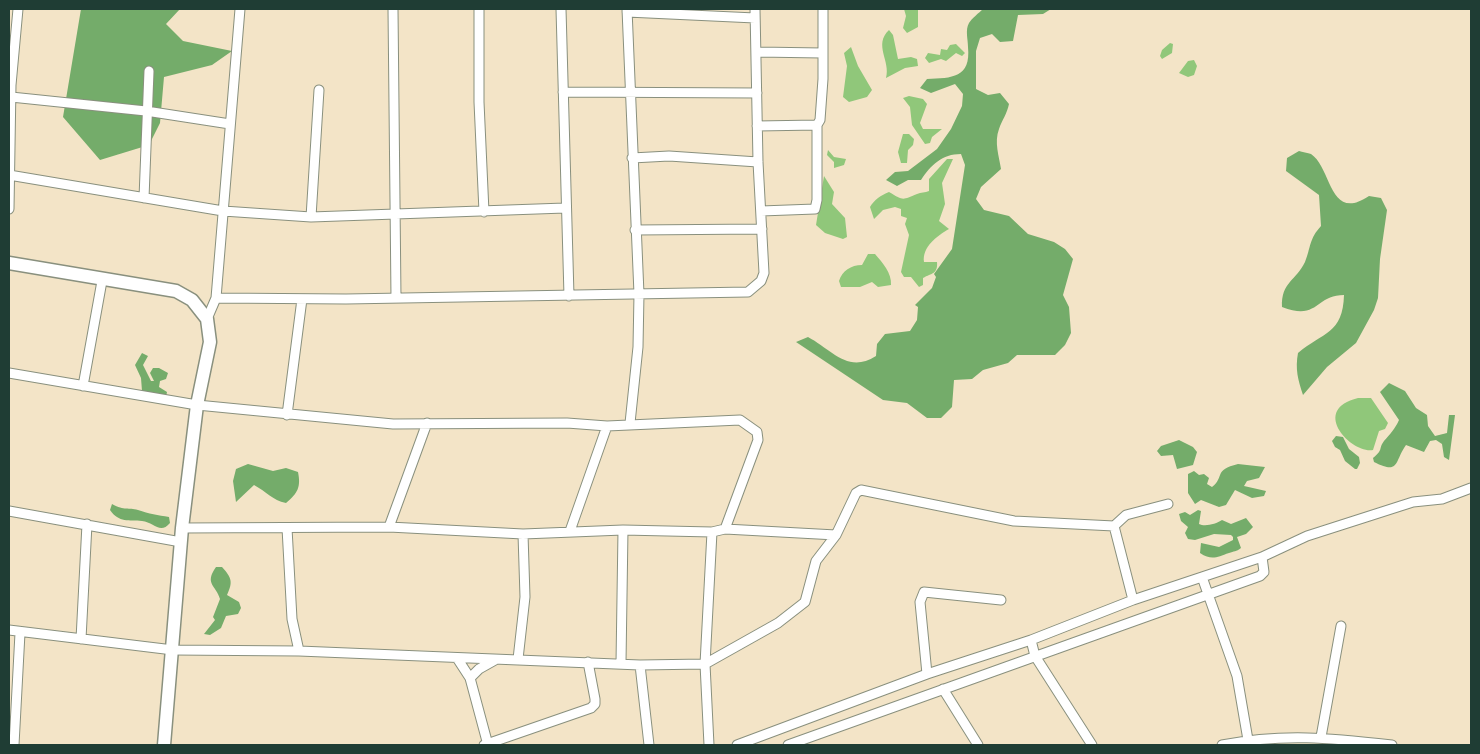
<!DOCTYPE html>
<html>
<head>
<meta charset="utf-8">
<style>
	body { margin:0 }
	#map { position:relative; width:1480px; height:754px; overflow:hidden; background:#f3e4c7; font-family:Caveat,sans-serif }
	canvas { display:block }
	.frame { position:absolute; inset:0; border:10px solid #1f3d34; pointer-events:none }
</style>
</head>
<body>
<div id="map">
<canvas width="1480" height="754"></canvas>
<div class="frame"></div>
</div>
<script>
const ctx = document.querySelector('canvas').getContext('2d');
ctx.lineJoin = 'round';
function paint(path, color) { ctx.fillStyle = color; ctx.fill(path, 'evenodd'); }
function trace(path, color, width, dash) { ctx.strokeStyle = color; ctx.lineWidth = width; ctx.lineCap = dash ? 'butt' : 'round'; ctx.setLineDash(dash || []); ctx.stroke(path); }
const green = new Path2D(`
	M904,9h14v18l-11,6 -4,-5 3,-12z
	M889,30l4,5 5,24 13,-2 6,2 1,7 -13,2 -19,10c5,-17 -13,-33 3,-48z
	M1170,43l3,1 -1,9 -10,6 -2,-3 2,-6z
	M956,44l9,9 -3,3 -6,-3 -10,8 -5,-2 -12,4 -4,-5 3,-5 12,2 1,-6 6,1 3,-5z
	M851,47l7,19 14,24 -5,7 -18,5 -6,-5 4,-31 -3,-13z
	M1194,60l3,6 -3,9 -6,2 -9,-4 9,-12z
	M909,96l14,3 4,5 -7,19 3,6h19l-10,8 -2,6 -5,1 -13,-19 -2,-18 -7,-9z
	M903,134h6l5,5 -1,6 -5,5 -1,13h-6l-3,-11z
	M828,150l6,7 12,2 -2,6 -10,3v-6l-7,-7z
	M947,159h6l-11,24 3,21 -6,17 10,8c-12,7 -27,18 -25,33h13c1,12 -5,11 -14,16v7l-4,2 -8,-10h-7l-3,-5 8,-37 -4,-11 2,-6 -6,-2v-7l-6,-2 -12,3 -9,9 -4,-12c4,-7 11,-12 19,-15 15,9 13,8 28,2 4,-2 8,-1 12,-3v-12z
	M824,176l10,16 -2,12 13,14 2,19 -4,2 -18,-6 -9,-8z
	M868,254h7c7,8 17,19 16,31l-13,2 -6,-5 -12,5h-19l-2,-6c3,-10 12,-16 23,-16z
	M1358,398h13l17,25 -3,6 -6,2 -6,19c-21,4 -64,-40 -15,-52z`);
const forest = new Path2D(`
	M81,9h99l-14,15 17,17 49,10 -20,14 -48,12 -4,46 -11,22 -49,15 -37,-43z
	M983,9h68l-8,5 -25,1 -5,26 -13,1 -8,-8 -12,4 -4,13v38l12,6 12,-2 9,11c-2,10 -7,16 -10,25 -5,13 0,27 2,40l-20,18 -5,12 8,11 25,6 19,18 26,8 11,7 8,10 -10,36 6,12 2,26 -6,12 -10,10h-38l-9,8 -25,7 -11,9 -18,1 -2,27 -11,11h-14l-20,-15 -24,-3 -87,-58 12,-5c24,13 40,37 68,19l1,-12 8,-10 25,-3 7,-11 1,-13 -3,-2 17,-17 4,-11 -2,-3 18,-25 13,-84 -4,-11c-19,0 -30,11 -40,26h-13l-11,6 -11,-6 9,-8 13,-1 29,-22 14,-20 11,-23 1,-12 -8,-10 -24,9 -11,-5 7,-9c25,-1 44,-1 41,-32 0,-8 -3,-17 1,-24 3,-5 10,-10 14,-14z
	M1299,151c3,1 9,2 12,3 21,14 18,69 58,42l12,2 6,12 -7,49 -2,39 -4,12 -18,33 -29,24 -24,28c-5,-15 -8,-26 -5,-42 25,-21 45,-19 46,-58 -29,0 -25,26 -62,12 -1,-25 14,-26 23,-45 6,-15 4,-23 16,-36l-2,-31 -33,-24 1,-13z
	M142,353l6,3 -5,9 8,16h3l-4,-8 3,-5h6l9,5 -2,6 -6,2 -1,6 8,5 -1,5 -24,-6 -1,-13 -6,-13z
	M1389,383l16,8 11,17 11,7 1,11 7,10 12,-3 2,-18h6l-6,45 -5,-3 -2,-13 -6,-4 -6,1 -6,11 -18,-7c-12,17 -6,30 -32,17l-1,-4c11,-9 5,-9 11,-17 6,-7 11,-12 15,-21l-19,-28z
	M1336,436l7,1 6,12 10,8 1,6 -3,6h-2l-10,-8 -5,-11 -5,-3 -3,-6z
	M1179,440l14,7 4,5 -4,13 -16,4 -4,-14 -12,1 -4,-5 4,-5z
	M248,464l25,7 13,-3 12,4c3,15 0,21 -12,31 -14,-3 -19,-11 -32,-18l-18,17 -3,-21 3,-12z
	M1238,464l27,3 -6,11 -12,3 -3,5 22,5 -2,5 -12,2 -17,-8 -9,15 -7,2 -18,-7 -6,4 -7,-11v-19l6,-3 5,4 5,-1 5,4 -2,6 5,3c13,-10 1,-17 26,-23z
	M112,504c13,7 16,3 26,6 11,4 20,5 31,7l1,6c-10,12 -16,-1 -28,-2 -13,-1 -23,2 -32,-11z
	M1198,510l3,1 -2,13c6,3 17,0 23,-4l9,4 15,-6 7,9 -7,7 -9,3 4,11c-5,4 -7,3 -12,5 -12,4 -17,8 -29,0l1,-10 18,4 14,-7v-3l-2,-2 -17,-1 -19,6 -7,-1 -3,-6 3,-6 -7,-6 -2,-7 6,-2 5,3z
	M216,567h6c10,11 11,15 5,28l12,7 2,6 -3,6 -12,2 -5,12 -11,7 -6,-1 11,-14 -2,-3 7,-18c-4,-14 -16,-15 -4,-32z`);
const street = new Path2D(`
	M393,9l3,289
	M479,9v93l5,110
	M561,9l8,287
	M627,9l12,285 -1,53 -8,76
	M627,12l128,6
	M758,52l64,1
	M563,92l194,1
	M11,97l135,14 84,13
	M757,126l60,-1
	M632,158l37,-2 89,6
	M9,175l214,36 88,6 254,-9
	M144,198l5,-127
	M9,209l2,-124 7,-76
	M761,211l54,-2 2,-9v-75l3,-5 3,-41v-70
	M311,217l8,-127
	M635,230l127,-1
	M216,298l24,-289
	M207,319l9,-21 130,1 402,-7 13,-11 3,-8 -6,-111 -3,-153
	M9,373l188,32 196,19 174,-1 40,3 133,-6 17,12 1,8 -33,89
	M83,386l19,-105
	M287,415l15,-116
	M9,511l172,31
	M1114,526l12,-11 42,-11
	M389,527l38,-104
	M182,528l207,-1 134,7 100,-4 89,2 13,-3 111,6
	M287,528l5,91 7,32
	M570,531l37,-105
	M1202,577l35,99 11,64
	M9,630l164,20 126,1 341,14 65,-1 73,-41 27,-21 11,-41 20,-26 20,-42 5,-3 153,31 100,5 19,74
	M81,639l6,-115
	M1031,640l4,16 57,89
	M457,658l13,20 18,67
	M518,659l7,-62 -2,-63
	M621,663l2,-133
	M640,665l9,80
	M927,674l-7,-72 4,-10 77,8
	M470,678l9,-9 16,-9
	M943,689l35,56
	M1321,737l20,-111
	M14,745l6,-112
	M484,745l107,-37 4,-4v-5l-7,-37
	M709,745l-4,-81 7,-132
	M737,745l190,-71 104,-34 102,-40 129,-43 45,-21 106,-34 29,-3 29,-11
	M788,745l472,-169 4,-4 -2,-15
	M1222,745c62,-12 108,-7 170,0`);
const secondary = new Path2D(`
	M9,263l167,28 16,9 15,19 3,23 -13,63 -15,123 -18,217`);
paint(green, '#90c77a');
paint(forest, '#74ac6a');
trace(street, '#89907e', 11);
trace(secondary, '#89907e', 15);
trace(street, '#fff', 9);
trace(secondary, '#fff', 12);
</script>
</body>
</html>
